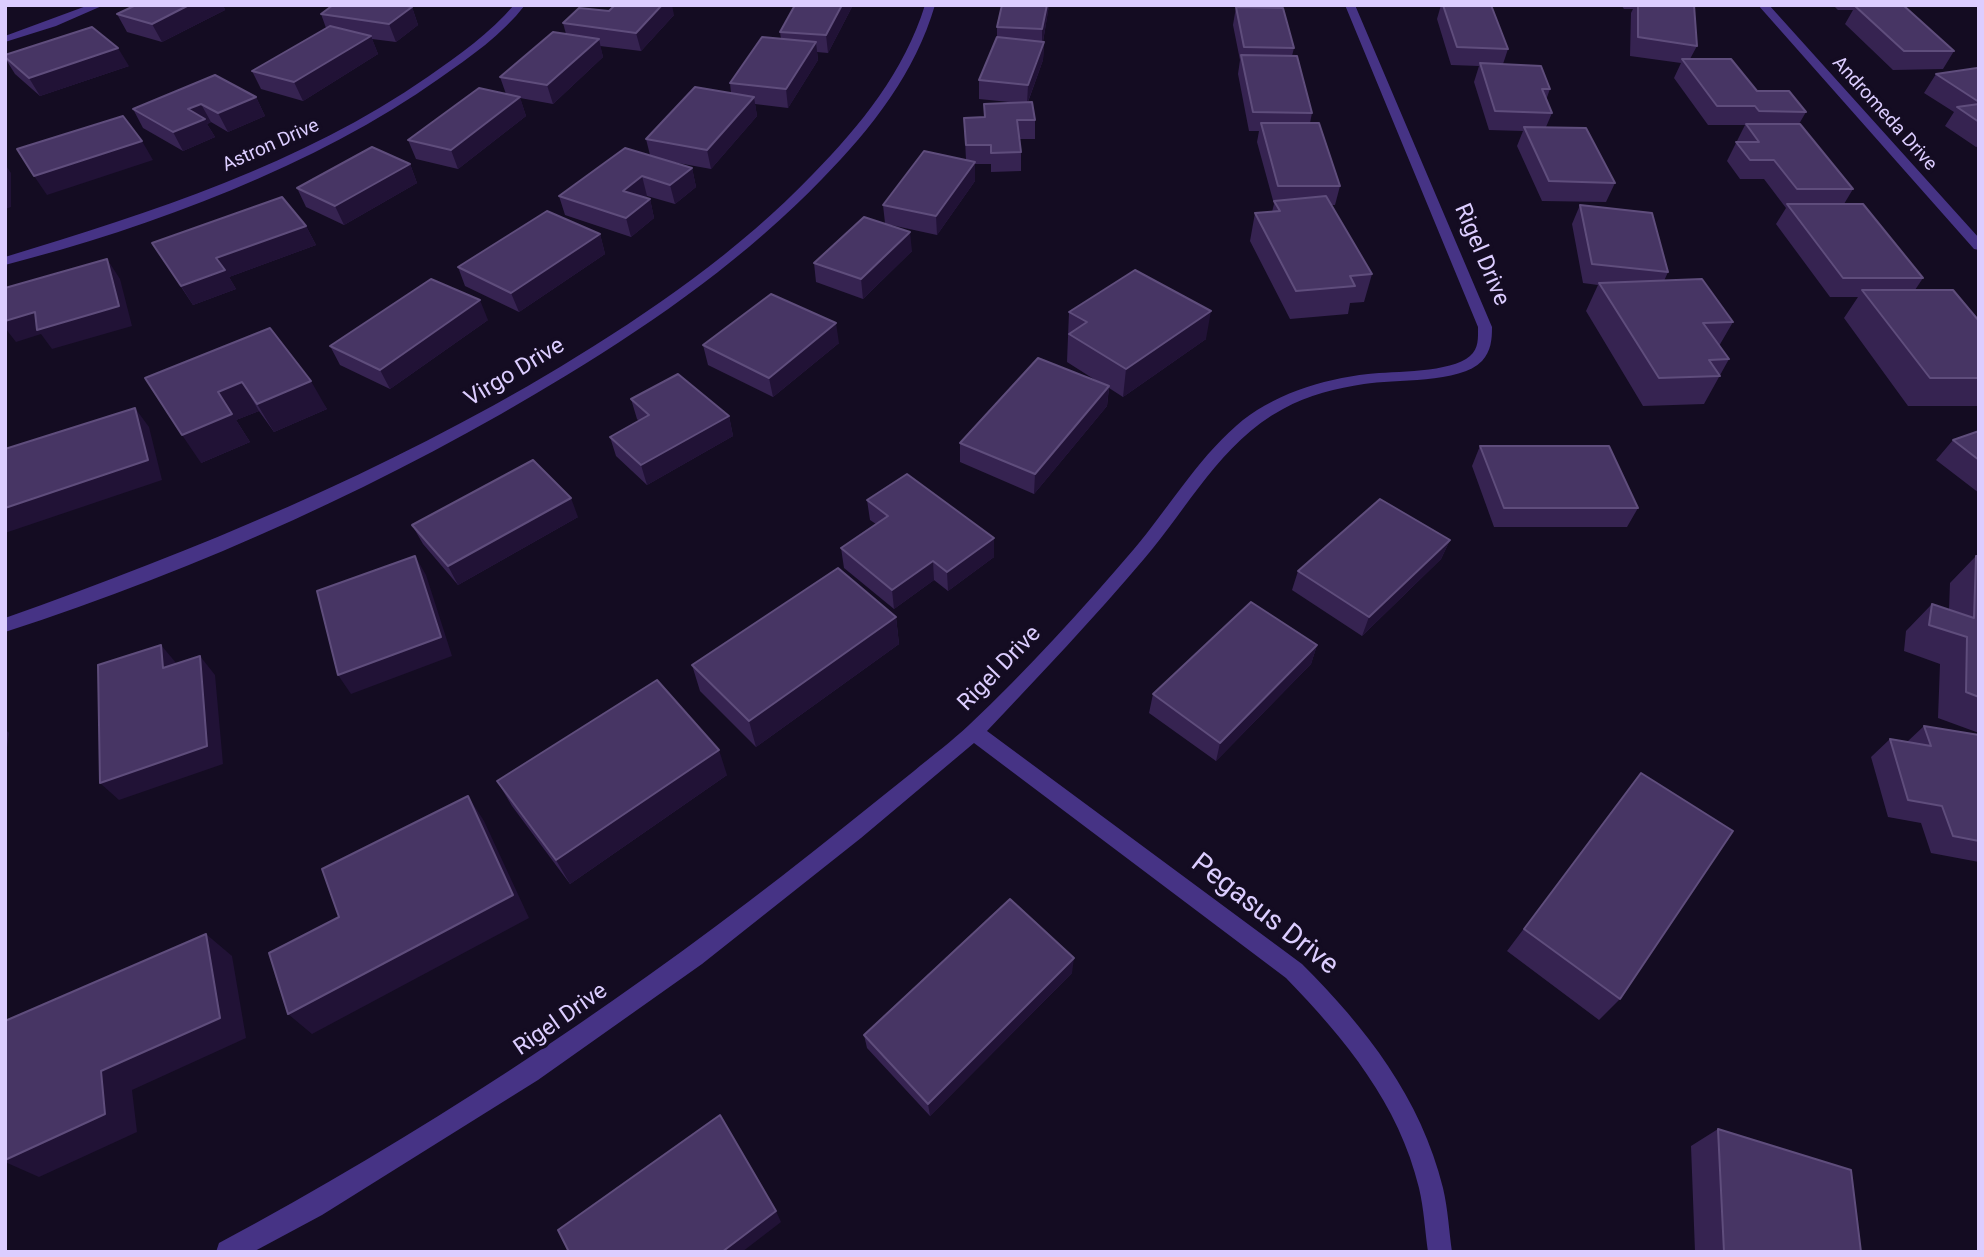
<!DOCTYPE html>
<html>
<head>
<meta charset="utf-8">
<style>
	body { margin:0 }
	#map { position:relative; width:1984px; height:1257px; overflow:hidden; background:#140c22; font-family:Roboto,sans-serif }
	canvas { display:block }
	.frame { position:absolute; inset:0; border:7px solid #dccdff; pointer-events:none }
</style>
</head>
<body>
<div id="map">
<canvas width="1984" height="1257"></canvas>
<div class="frame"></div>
</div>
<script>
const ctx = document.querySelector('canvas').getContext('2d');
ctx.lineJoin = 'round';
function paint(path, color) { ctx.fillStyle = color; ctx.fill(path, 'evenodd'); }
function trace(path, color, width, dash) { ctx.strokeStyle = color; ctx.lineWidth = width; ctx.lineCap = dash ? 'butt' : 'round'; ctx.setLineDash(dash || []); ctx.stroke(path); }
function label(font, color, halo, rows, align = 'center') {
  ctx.font = font + ' Roboto,sans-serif'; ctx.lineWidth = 7; ctx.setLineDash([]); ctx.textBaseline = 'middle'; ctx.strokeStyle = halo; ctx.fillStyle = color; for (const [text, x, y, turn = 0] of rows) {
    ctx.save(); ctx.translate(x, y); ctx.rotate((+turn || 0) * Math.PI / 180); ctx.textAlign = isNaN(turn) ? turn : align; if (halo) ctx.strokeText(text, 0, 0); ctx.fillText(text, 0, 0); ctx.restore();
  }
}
const street = new Path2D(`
	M89,5h15l-48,21 -51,16v-6z
	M514,5h11c-23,30 -55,52 -85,73 -124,88 -288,149 -435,187v-8c147,-45 296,-92 424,-181 30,-21 61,-43 85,-71z
	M925,5h10c-20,68 -63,123 -112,173 -75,78 -164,141 -256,197 -175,107 -367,194 -562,257v-14c192,-68 380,-146 555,-251 91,-55 179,-116 253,-193 48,-49 91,-102 112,-169z
	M1345,5h10l137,322c0,13 -1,24 -10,34 -22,23 -88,18 -118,23 -27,4 -56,11 -81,25 -62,33 -95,99 -139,150 -50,59 -104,116 -157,172l315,233c64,64 119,134 141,224 5,21 6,43 9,64h-24c-3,-21 -4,-43 -9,-64 -20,-84 -74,-149 -133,-210l-312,-235 -113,95 -159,126 -164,116 -216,135 -69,37h-37l3,-9c198,-106 386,-230 563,-367 45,-35 88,-70 132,-105 18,-15 38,-30 55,-46 58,-55 113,-115 165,-176 34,-40 62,-88 102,-123 35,-31 86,-47 132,-52 26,-3 83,-1 102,-18 9,-8 8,-18 8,-29z
	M1758,5h11l210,233v12l-5,-1z`);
const wall = new Path2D(`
	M136,5h87l2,5 -63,32 -35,-10 -10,-18z
	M795,5h58l-25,48 -11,-1 1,8 -30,48 -33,-4 2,12 -46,53 -44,-8 25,7 4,19 -21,17 -28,-8 -3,2 6,1 4,19 -23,19 -66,-22 -6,-19 91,-41 -4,-16 85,-46 -1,-10 51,-44 -1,-7z
	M1049,5l-6,37h1l-1,18 -15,42 7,18v19h-15l1,13v19l-30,1v-8h-16v17l-38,54 -46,-10 21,26 -49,48 -47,-17 -2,-19 71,-40 -2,-18 83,-45 -2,-42 20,-1v-13l35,-1 -40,-4v-19l18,-42v-11z
	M1441,5h50l17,44 -5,15 47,25 -4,11 6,13 -6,14 69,56 -9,19 -64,-1 -25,-55 6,-15 -34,-1 -15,-48 5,-16 -28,-1 -14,-46z
	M1621,5h73l3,41 -7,13 67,32 49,21 -7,12 54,65 -9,15 79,74 -8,12 64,31v85h-71l-64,-88 14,-21h-28l-54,-73 10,-16 -22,-29h-24l-13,-18 18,-36h-37l-34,-47 7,-15 -51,-7 1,-43 2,-4h-9z
	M1833,5h70l51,46 -11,18 -50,1 -48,-46 8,-14h-15z
	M412,7l6,18 -22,17 -24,-3 6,15 -75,47 -42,-12 -9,-18 74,-43 -5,-14z
	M1236,7l58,41 -2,8 20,57 -2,10 30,63 -5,19h-4l41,69 -8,28 -14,1 -2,11 -58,5 -40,-78 5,-28 17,-1 2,-8 -17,-62 2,-11h-10l-11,-57 2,-14 -7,-35z
	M609,11l65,4 -33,36 -41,-5 3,11 -50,47 -33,-6 6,18 -68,53 -42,-10 -8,-19 98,-46 -6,-17 66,-43 -3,-11z
	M5,55l124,11 -89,30 -25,-22 -10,-16z
	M1979,70v76l-3,1 -31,-21 9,-14 -30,-19 12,-19z
	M256,97l9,19 -37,16 -17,-10 -4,2 8,13 -32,14 -40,-23 -10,-19z
	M410,164l7,19 -73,42 -38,-18 -9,-19z
	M1580,205l88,67 -4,9 69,41 -14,24 10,13 -25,45 -61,2 -57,-95 12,-26 -15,-2 -11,-59z
	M306,226l10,19 -87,32 7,12 -43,16 -41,-62z
	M600,234l5,20 -86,58 -54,-26 -7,-19z
	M1069,312l137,27 -83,58 -14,-9 -2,18 -73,88 -74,-32v-19l140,-60 -33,-21z
	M488,320l-98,69 -50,-24 -10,-19z
	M270,328l57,81 -53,23 -15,-21 -23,9 14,22 -49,21z
	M839,343l-66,54 -65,-32 -5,-20z
	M631,399l98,17 4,20 -86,49 -31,-29 -6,-19 29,-16 -2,-2z
	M1979,431v62l-43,-33 17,-20z
	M1480,446l158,62 -11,19h-133l-22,-61z
	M867,500l127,38v19l-46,34 -14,-11 -40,29 -50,-41 -3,-20 35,-24 -6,-4z
	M578,517l-120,68 -35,-41 -11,-19z
	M1450,540l-9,19 -79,77 -70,-46 6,-19z
	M1976,556h3v177l-41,-15 2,-54 -36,-13 2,-20 26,-27 17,6 1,-27z
	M896,617l3,27 -143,103 -56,-56 -8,-26z
	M1317,645l-6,19 -95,97 -67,-48 4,-19z
	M1924,726l55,9v127l-48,-9 -10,-30 -33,-6 -17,-60 19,-18 17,3z
	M1641,773l-21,226 -21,21 -92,-69z
	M727,775l-157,109 -58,-78 -15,-25z
	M1072,973l-142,143 -63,-68 -3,-13z
	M1718,1129l143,123h-166l-4,-106z`);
const shadedWall = new Path2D(`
	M189,5h34l2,5 -63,32 -10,-18z
	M662,5h10l2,10 -33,36 -5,-18z
	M842,5h11l-25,48 -2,-18z
	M1047,5h2l-7,42v-18z
	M412,7l6,18 -22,17 -7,-18z
	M371,36l7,18 -75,47 -9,-19z
	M599,39l4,18 -50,47 -6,-19z
	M816,42l2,18 -30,48 -2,-19z
	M1044,42l-1,18 -16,44 1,-19z
	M118,48l11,18 -89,30 -11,-18z
	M256,97l9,19 -37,16 -10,-19z
	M520,97l6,19 -68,53 -7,-19z
	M754,97l3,19 -46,53 -4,-19z
	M201,104l10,18 -4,2 8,13 -32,14 -10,-19 15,-23z
	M142,141l11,19 -106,35 -13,-19z
	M975,162v19l-38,54 -1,-19z
	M5,164l6,9v34l-6,2z
	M410,164l7,19 -73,42 -9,-19z
	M692,168l4,19 -21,17 -5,-19z
	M642,176l5,20 -18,14 -6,-19z
	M650,199l4,19 -23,19 -5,-19z
	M306,226l10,19 -87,32 7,12 -43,16 -12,-19 35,-28z
	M910,232l2,19 -49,48 -2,-20z
	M600,234l5,20 -86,58 -8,-19z
	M107,259l13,20 12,47 -80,23 -11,-15 -25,8 -11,-14v-7z
	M480,300l8,20 -98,69 -10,-19z
	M1211,311l-5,28 -83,58 3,-28z
	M836,323l3,20 -66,54 -4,-19z
	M311,381l16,28 -53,23 -17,-28z
	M242,382l17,29 -23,9 14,22 -49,21 -19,-28 36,-43z
	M1109,386l-2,20 -73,88 1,-20z
	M135,408l14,19 13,53 -157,53v-25z
	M729,416l4,20 -86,49 -6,-20z
	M571,498l7,19 -120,68 -10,-19z
	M994,538v19l-46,34 -1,-19z
	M1450,540l-9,19 -79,77 7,-19z
	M415,556l11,19 26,81 -101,38 -13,-19z
	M933,561l1,19 -40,29 -2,-19z
	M896,617l3,27 -143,103 -7,-26z
	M161,645l16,19 -14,4z
	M1317,645l-6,19 -95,97 4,-18z
	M200,656l15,19 8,89 -104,36 -19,-17z
	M5,729l4,4 -4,30z
	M719,750l8,25 -157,109 -14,-24z
	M468,796l16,25 45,97 -217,116 -24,-20z
	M206,934l26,22 14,82 -114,52 5,42 -98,45 -34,-15v-2l96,-89z
	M1074,958l-2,15 -142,143 -2,-12z
	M776,1211l5,11 -39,30h-20z`);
const building = new Path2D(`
	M136,5h53l-37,19 -35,-10z
	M333,5h69l10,2 -23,17 -68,-10z
	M615,5h47l-26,28 -73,-10 16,-15 30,3z
	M795,5h47l-16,30 -46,-3z
	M1002,5h45l-5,24 -45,-2z
	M1443,5h48l17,44 -51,-2z
	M1638,5h56l3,41 -59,-9z
	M1903,5l51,46h-50l-49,-45z
	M1236,7l47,1 11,40 -50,-1z
	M330,26l41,10 -77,46 -42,-11z
	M92,27l26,21 -89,30 -24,-21v-2z
	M553,32l46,7 -52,46 -47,-8z
	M762,37l54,5 -30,47 -56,-6z
	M997,37l47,5 -16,43 -49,-5z
	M1241,55l56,1 15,57 -59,-1z
	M1682,59h49l26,32h32l17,21 -47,-1 -4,-5h-38z
	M1480,63l61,3 9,23h-8l10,24 -57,-2z
	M1977,68l2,2v32l-43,-28z
	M215,75l41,22 -38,16 -17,-9 -13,5 17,10 -32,13 -40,-23z
	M695,87l59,10 -47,53 -61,-11z
	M479,88l41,9 -69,53 -43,-10z
	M1032,102l3,18h-18l4,32 -30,1v-8h-25l-2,-27 21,-1 -1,-13z
	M1979,104v18l-22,-15z
	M123,116l19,25 -108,35 -17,-27z
	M1261,123h58l21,63h-62z
	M1746,124h54l53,65h-56l-23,-29h-24l-14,-18h23z
	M1524,127l62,1 29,55 -66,-2z
	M372,147l38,17 -75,42 -38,-18z
	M625,148l67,20 -22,17 -28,-9 -19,15 27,8 -24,19 -67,-22z
	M924,151l51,11 -39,54 -53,-11z
	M1326,196l46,78 -22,2 5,10 -59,5 -41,-78 25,-2 -6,-10z
	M282,197l24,29 -90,32 9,12 -44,16 -29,-43z
	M1787,204h76l60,74h-80z
	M1580,205l72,8 16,59 -76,-8z
	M547,211l53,23 -89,59 -53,-26z
	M864,217l46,15 -49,47 -47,-16z
	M107,259l12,47 -82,24 -2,-18 -30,9v-33z
	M1135,270l76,41 -85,58 -57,-35 18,-12 -18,-10z
	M431,279l49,21 -100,70 -50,-24z
	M1702,279l31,43 -30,1 26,36 -20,1 11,16 -61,2 -60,-95z
	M1862,290h91l26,31v57h-49z
	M771,294l65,29 -67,55 -66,-33z
	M270,328l41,53 -54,23 -15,-22 -24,10 14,22 -50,21 -37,-57z
	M1038,358l71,28 -74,88 -75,-31z
	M678,374l51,42 -88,49 -31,-28 39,-22 -18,-16z
	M135,408l13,52 -143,48v-59z
	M1979,431v29l-26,-20z
	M1480,446h129l29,62h-134z
	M533,460l38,38 -123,68 -36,-41z
	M907,474l87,64 -47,34 -14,-11 -41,29 -51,-42 47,-32 -21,-16z
	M1380,499l70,41 -81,77 -71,-46z
	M415,556l26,81 -103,38 -21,-84z
	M1976,556h3v141l-13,-5 1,-55 -38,-12 3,-21 42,14z
	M838,568l58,49 -147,104 -57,-56z
	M1251,602l66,43 -97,98 -67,-49z
	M161,645l2,23 37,-12 7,90 -107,37 -2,-118z
	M657,680l62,70 -163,110 -59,-79z
	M1924,726l55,9v106l-26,-5 -11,-30 -34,-6 -18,-61 41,7z
	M1641,773l92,58 -113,168 -96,-70z
	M468,796l45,99 -225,119 -19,-61 70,-36 -17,-48z
	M1010,899l64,59 -146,146 -64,-69z
	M206,934l14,84 -119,53 4,43 -100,46v-139z
	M720,1115l56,96 -54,41h-153l-11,-22z
	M1718,1129l133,41 10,82h-137z`);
const farStreetnames = [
	["Andromeda Drive",1884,114,48],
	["Astron Drive",271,146,-24]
];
const streetNames = [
	["Rigel Drive",1481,255,67],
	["Virgo Drive",515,373,-31],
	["Rigel Drive",1000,669,-46],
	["Rigel Drive",561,1020,-35]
];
const nearStreetnames = [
	["Pegasus Drive",1264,915,38]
];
paint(street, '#463385');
paint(wall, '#362351');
paint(shadedWall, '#211236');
paint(building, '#473564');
trace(building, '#5f4d7c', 2);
label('19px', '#dccdff', '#140c22', farStreetnames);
label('23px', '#dccdff', '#140c22', streetNames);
label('28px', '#dccdff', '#140c22', nearStreetnames);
</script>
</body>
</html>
